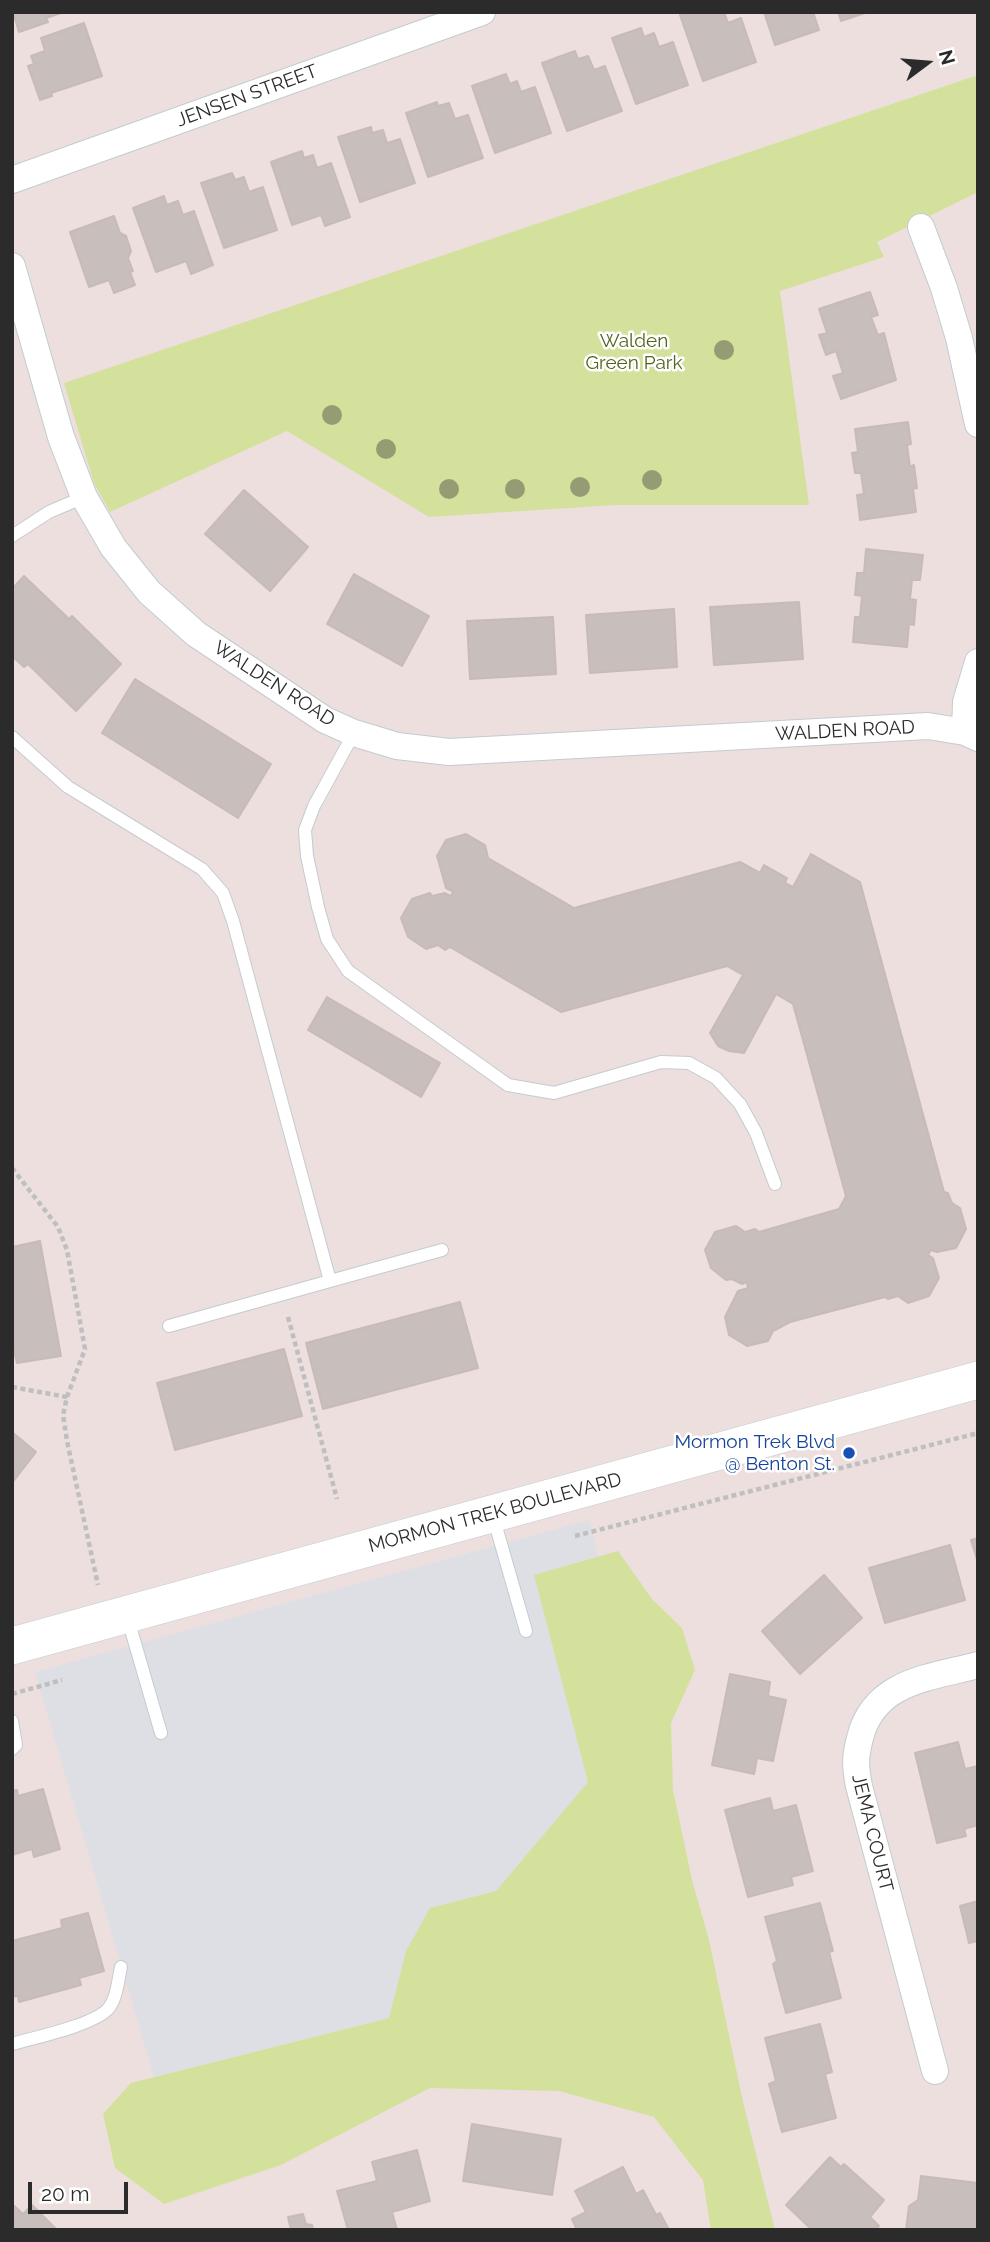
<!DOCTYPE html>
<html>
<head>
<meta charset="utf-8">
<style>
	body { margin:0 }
	#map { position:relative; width:990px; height:2242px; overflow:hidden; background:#ecdfde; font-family:Raleway,sans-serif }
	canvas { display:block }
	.frame { position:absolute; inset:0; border:14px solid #2b2b2b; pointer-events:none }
	.north { position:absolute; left:892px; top:28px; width:70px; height:70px; -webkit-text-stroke:5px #fff; paint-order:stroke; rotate:74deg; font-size:19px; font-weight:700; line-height:28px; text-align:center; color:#2b2b2b }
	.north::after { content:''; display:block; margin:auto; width:24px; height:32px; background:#2b2b2b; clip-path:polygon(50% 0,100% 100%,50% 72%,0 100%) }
	.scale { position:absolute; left:28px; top:2182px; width:100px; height:32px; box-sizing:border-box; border:4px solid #2b2b2b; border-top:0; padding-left:9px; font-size:21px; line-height:24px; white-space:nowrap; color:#2b2b2b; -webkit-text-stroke:5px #fff; paint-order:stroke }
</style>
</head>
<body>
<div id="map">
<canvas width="990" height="2242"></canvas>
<div class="frame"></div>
<div class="north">N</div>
<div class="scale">20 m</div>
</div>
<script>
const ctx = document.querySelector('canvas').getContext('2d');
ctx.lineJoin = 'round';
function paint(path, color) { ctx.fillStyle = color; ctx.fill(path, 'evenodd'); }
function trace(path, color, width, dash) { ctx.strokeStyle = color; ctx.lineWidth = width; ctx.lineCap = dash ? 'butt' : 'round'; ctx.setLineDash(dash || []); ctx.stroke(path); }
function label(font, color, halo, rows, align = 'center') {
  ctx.font = font + ' Raleway,sans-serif'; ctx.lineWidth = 5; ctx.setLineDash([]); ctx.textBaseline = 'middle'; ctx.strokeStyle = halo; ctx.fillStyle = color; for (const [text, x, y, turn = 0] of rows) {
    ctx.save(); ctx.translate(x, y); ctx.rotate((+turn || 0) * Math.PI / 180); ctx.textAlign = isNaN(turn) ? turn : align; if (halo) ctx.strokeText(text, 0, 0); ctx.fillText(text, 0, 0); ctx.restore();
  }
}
const industrial = new Path2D(`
	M589,1520l103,422 -538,135 -119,-405z`);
const green = new Path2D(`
	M978,75v117l-101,50 7,15 -104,34 29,214h-193l-187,12 -142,-86 -177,81 -16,-29 -30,-100z
	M618,1551l34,48 30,29 13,42 -24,53 2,67 19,90 17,60 34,162 32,128h-64l-8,-50 -49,-63 -95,-26 -129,-3 -149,77 -117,39 -49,-36 -12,-54 28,-31 258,-65 17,-67 24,-43 66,-17 92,-109 -54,-207z`);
const building = new Path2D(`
	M13,12h51l-18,6 2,4 -29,10z
	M688,12h36l4,11 13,-5 15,44 -53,19 -23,-66z
	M764,12h49l6,18 -44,15z
	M838,12h30l-27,9z
	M84,23l18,53 -51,17 1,3 -12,4 -12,-34 6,-2 -3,-8 14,-5 -4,-13z
	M641,28l3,9 10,-4 5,14 14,-5 15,43 -52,19 -24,-66z
	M575,51l3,8 10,-3 6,14 11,-4 17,45 -55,20 -25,-68z
	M506,74l4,10 7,-3 4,11 14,-5 16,46 -56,20 -23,-67z
	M437,102l1,4 11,-3 6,16 13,-4 15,43 -55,19 -22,-64z
	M371,127l1,6 11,-3 4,13 13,-4 15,44 -55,19 -22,-65z
	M302,151l2,7 9,-3 4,13 14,-5 19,54 -25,9 -4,-11 -29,10 -21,-63z
	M232,173l3,7 9,-3 5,15 14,-5 14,43 -53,18 -23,-65z
	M164,196l3,9 11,-4 5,14 11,-4 19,54 -22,9 -5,-13 -30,11 -23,-64z
	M114,216l6,17 6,3 5,15 -3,7 5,13 -3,1 5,13 -21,8 -5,-13 -20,7 -19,-55z
	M870,292l8,23 -7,2 7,18 6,-2 12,47 -55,19 -8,-23 10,-3 -7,-22 -10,4 -7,-20 8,-2 -8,-24z
	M908,422l3,22 -4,1 3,22 4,-2 3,23 -4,1 3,23 -56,8 -3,-25 7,-1 -3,-21h-6l-3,-20 6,-1 -3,-23z
	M244,490l64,57 -38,44 -65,-57z
	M866,549l57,6 -3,25h-8l-2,19 6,1 -2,25 -5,-1 -2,23 -54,-5 2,-25h5l2,-21 -7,-1 2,-22h7z
	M354,574l75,42 -27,50 -75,-42z
	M24,576l45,43 3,-3 49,48 -45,47 -48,-47 -4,3 -12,-11v-67z
	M799,602l4,57 -89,6 -4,-58z
	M674,609l3,58 -87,6 -4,-58z
	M553,617l3,57 -86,5 -3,-58z
	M135,679l136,85 -33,54 -136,-85z
	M466,834l19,11 3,13 86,50 166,-46 20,11 4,-8 23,13 -2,5 8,4 18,-33 49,28 84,310 4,1 4,10 8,5 6,21 -10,19 -19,4 -6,-2 -3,5 5,3 6,20 -10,18 -21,7 -10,-7 -10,3 -3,-2 -95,25 -17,9 -5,10 -21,5 -18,-11 -4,-18 13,-26 10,-3 -1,-6 -5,2 -10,-5 -6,1 -15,-12 -6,-18 10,-18 21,-6 9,6 10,-3 4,3 80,-23 7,-13 -53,-192 -17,-10 -32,59 -15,-2 -11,-5 -8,-13 33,-58 -16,-9 -166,46 -111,-65 -5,3 -7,-5 -12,4 -18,-12 -7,-19 11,-19 18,-6 2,3 13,-3 5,3 4,-4 -8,-4 -9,-32 9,-16z
	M327,997l113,66 -19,34 -113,-67z
	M40,1241l21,115 -44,7 -5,-21v-95z
	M460,1302l18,66 -155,41 -17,-66z
	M284,1349l18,67 -127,34 -18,-67z
	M12,1432l24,20 -24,31z
	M978,1538v25l-7,-23z
	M950,1545l15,55 -80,23 -16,-55z
	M824,1575l38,43 -62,56 -38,-43z
	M730,1674l40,8 -2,14 18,4 -13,61 -16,-3 -3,16 -42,-9z
	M958,1742l7,27 13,-3v59l-14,4 2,7 -29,7 -22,-90z
	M43,1789l17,60 -26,8 -2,-8 -20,6v-64l5,-1 1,6z
	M770,1798l3,13 23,-6 17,66 -22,6 2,8 -45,12 -23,-87z
	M978,1901v40l-9,2 -9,-37z
	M820,1903l13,48 -4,1 12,46 -55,15 -13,-49 4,-3 -12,-44z
	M88,1913l16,58 -25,7 2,7 -62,17 -1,-6 -6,1v-56l50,-13 -1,-8z
	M820,2024l12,48 -7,2 11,44 -54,14 -13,-48 7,-3 -11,-43z
	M472,2124l89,15 -9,56 -89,-14z
	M417,2150l13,51 -38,11 5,18h-49l-11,-39 40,-10 -5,-19z
	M830,2157l11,10 3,-3 40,36 -14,17 9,9 -3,4h-67l1,-2 -24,-23z
	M623,2167l13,27 7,-4 13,25 4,-2 9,17h-92l-5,-11 14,-7 -11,-21z
	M921,2176l57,7v47h-72l3,-24 9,-6z
	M12,2204l11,10 9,-9 25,25h-45z
	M303,2214l3,10 6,1 1,5h-22l-3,-13z`);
const path = new Path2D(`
	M12,1168l46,59 9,23 18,99 -18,48 -4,18 4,26 31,144
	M288,1317l49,182
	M12,1387l55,10
	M575,1536l403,-103
	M12,1694l50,-14`);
const lane = new Path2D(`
	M12,536l37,-24 35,-15
	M354,733l-40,73 -9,24 2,26 11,51 9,32 21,32 160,114 46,8 107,-31 28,1 27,15 24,26 16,29 19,51
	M12,737l56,50 134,82 21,24 10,28 97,360 -161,45
	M330,1281l112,-31
	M493,1516l33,115
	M127,1616l34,117
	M12,1721l4,24 -4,4
	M12,2044c24,-7 78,-18 95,-34 10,-10 11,-30 14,-43`);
const street = new Path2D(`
	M12,180l470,-168
	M921,227l23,61 15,50 19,86
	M12,266l49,171 23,60 29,50 36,45 47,42 129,86 29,13 43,13 52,6 479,-26 37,6 13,6
	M965,732l1,-30 12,-40
	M935,2071l-76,-285c-4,-20 -4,-29 1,-48 14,-57 69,-60 118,-73`);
const secondary = new Path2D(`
	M12,1646l966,-266`);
const trees = [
	[724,350],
	[332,415],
	[386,449],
	[652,480],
	[580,487],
	[449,489],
	[515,489]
];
const markers = [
	[849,1453,7,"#1a4fb4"]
];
const streetNames = [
	["JENSEN STREET",247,96,-20],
	["WALDEN ROAD",274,684,33],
	["WALDEN ROAD",845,731,-3],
	["MORMON TREK BOULEVARD",495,1513,-15],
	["JEMA COURT",872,1833,76]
];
const parkNames = [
	["Walden",634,341],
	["Green Park",634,363]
];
const transitNames = [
	["Mormon Trek Blvd",835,1442],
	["@ Benton St.",835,1464]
];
paint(industrial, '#dedfe5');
paint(green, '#d4e19c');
paint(building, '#c8bebc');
trace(building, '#c8bab7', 2);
trace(lane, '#c2ccd1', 14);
trace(street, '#c2ccd1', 28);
trace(secondary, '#c2ccd1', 38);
trace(path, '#bfbfbf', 4.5, [5, 3.5]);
trace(lane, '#fff', 12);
trace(street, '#fff', 26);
trace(secondary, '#fff', 37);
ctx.fillStyle = '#959c74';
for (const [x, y] of trees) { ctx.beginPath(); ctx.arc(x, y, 10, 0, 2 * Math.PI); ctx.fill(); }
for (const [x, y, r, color] of markers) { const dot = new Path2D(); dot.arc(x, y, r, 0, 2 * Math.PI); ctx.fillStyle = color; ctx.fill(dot); trace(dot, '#fff', 2.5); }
label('19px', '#2b2b2b', '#fff', streetNames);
label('19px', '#4e661d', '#fff', parkNames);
label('19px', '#164399', '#fff', transitNames, 'right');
</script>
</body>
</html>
